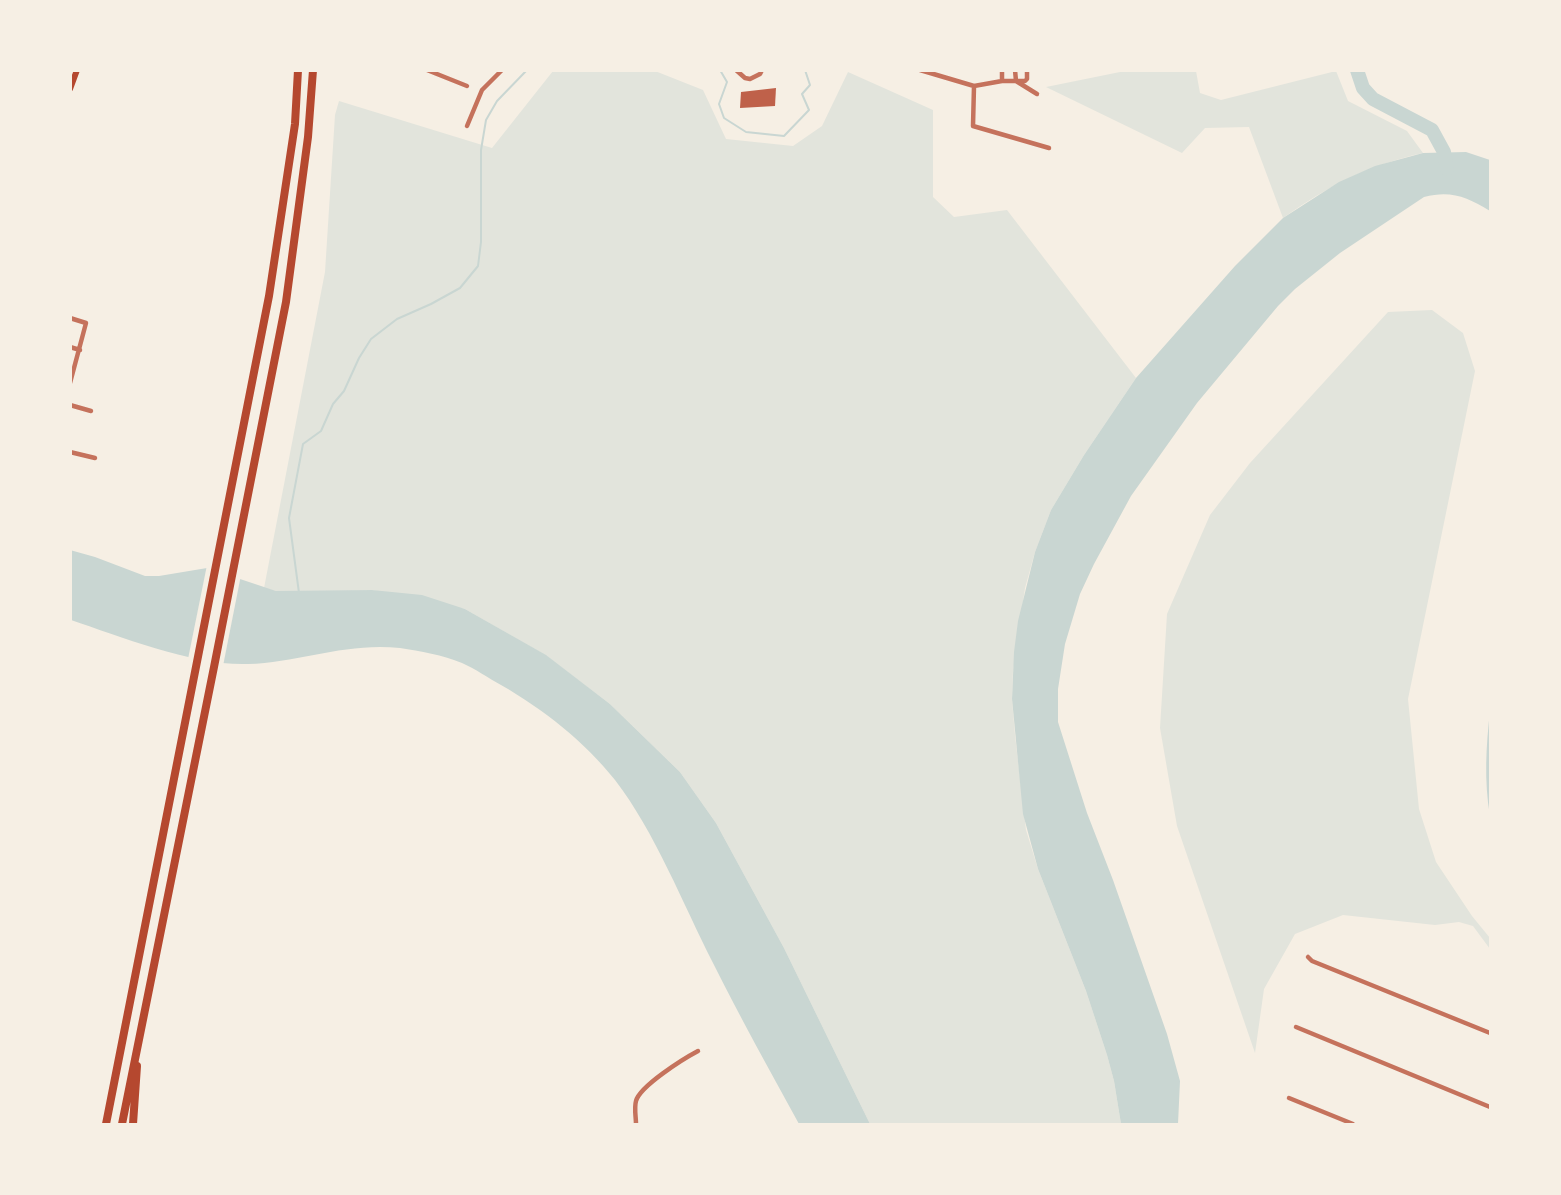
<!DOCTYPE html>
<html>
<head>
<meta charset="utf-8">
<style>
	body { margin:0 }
	#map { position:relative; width:1561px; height:1195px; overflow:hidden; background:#f6efe4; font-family:"Sofia Sans Condensed",sans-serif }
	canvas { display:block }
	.frame { position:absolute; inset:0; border:72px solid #f6efe4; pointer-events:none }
</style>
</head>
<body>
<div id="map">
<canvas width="1561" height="1195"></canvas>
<div class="frame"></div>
</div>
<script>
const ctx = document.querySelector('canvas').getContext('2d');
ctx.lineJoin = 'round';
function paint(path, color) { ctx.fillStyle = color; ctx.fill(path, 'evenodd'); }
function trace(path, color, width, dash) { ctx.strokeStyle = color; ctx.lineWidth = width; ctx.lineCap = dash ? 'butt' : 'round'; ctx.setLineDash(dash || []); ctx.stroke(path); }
const green = new Path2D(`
	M553,71h102l48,19 23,49 67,7 29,-20 26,-54 85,38v87l21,20 53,-7 129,168 -52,77 -33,55 -16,42 -10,36 -12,83 -1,28 3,36 11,95 12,39 48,122 21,64 7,26 7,43h-251l-86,-176 -68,-125 -36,-51 -70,-68 -65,-49 -80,-46 -93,-19 -70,3 -26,-2 -12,-3 61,-316 10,-157 4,-14 153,47z
	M1125,71h71l4,22 21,7 115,-29 12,30 59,30 16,22c-54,12 -95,33 -140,65l-34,-91 -44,1 -23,25 -136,-66z
	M1432,310l31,23 12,38 -67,328 11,110 17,53 36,54 18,22v11l-17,-23 -14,-4 -24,3 -92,-10 -48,19 -31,55 -9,64 -78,-227 -17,-98 7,-114 43,-99 40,-52 138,-151z`);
const water = new Path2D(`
	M1466,152l24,8v51c-23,-14 -39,-21 -66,-14l-84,56 -45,36 -17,17 -81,97 -66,93 -37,68 -14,30 -15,50 -7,45v33l29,91 26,67 54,154 13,47 -2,43h-57l-7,-43 -7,-26 -21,-64 -48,-122 -15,-55 -11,-115 2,-47 4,-31 17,-69 16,-42 33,-55 52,-77 99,-112 48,-48 56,-36 36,-16 48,-13z
	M70,550l25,7 50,19h14l48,-8 69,23 96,-1 50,5 43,14 81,46 64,49 70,68 36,51 68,125 86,176h-71c-29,-53 -59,-107 -86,-161 -30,-59 -58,-131 -98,-183 -30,-38 -72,-71 -114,-95 -13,-7 -25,-16 -39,-22 -19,-8 -42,-12 -62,-15 -52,-6 -101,14 -152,16 -53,2 -127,-27 -177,-44z
	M1490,711v105c-6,-35 -4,-70 0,-105z`);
const pier = new Path2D(`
	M207,565l18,2 16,8 -18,91 -35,-7z`);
const stream = new Path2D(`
	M720,70l7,12 -8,22 5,14 22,14 38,4 25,-26 -7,-16 8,-9 -5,-15
	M299,593l-10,-75 14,-74 18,-13 12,-27 11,-13 15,-33 12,-19 26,-20 34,-15 29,-16 18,-22 3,-24v-92l5,-30 11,-19 30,-31`);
const river = new Path2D(`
	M1357,70l6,18 10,11 59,31 12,22 3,17`);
const building = new Path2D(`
	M776,88l-1,18 -35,2 1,-16z`);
const minor = new Path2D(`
	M427,70l40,16
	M736,70l9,8 5,1 10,-5 2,-4
	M920,70l54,16 28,-5h23l2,-2v-9
	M1002,70v11
	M1015,70l1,11
	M1016,81l21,13
	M974,86l-1,40 76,22
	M467,126l15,-36 20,-20
	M70,318l16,5 -16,60
	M70,347l10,3
	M70,405l21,6
	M70,452l25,6
	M1308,957l4,4 178,72
	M1296,1027l194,80
	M1289,1098l64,26
	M636,1124c0,-7 -2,-16 0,-23 4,-15 47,-42 62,-50`);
const secondary = new Path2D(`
	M70,89l7,-19`);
const motorway = new Path2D(`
	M106,1124l163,-828 26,-172 3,-54
	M122,1124l92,-457 72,-365 22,-165 5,-67
	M133,1124l4,-58`);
paint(green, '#e2e4dc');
paint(water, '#c9d6d2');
paint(pier, '#f6efe4');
trace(stream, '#c9d6d2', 2);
trace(river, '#c9d6d2', 14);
paint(building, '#bf614a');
trace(minor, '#c5725c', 4.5);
trace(secondary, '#b5482f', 6);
trace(motorway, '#b5482f', 8);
</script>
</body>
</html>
